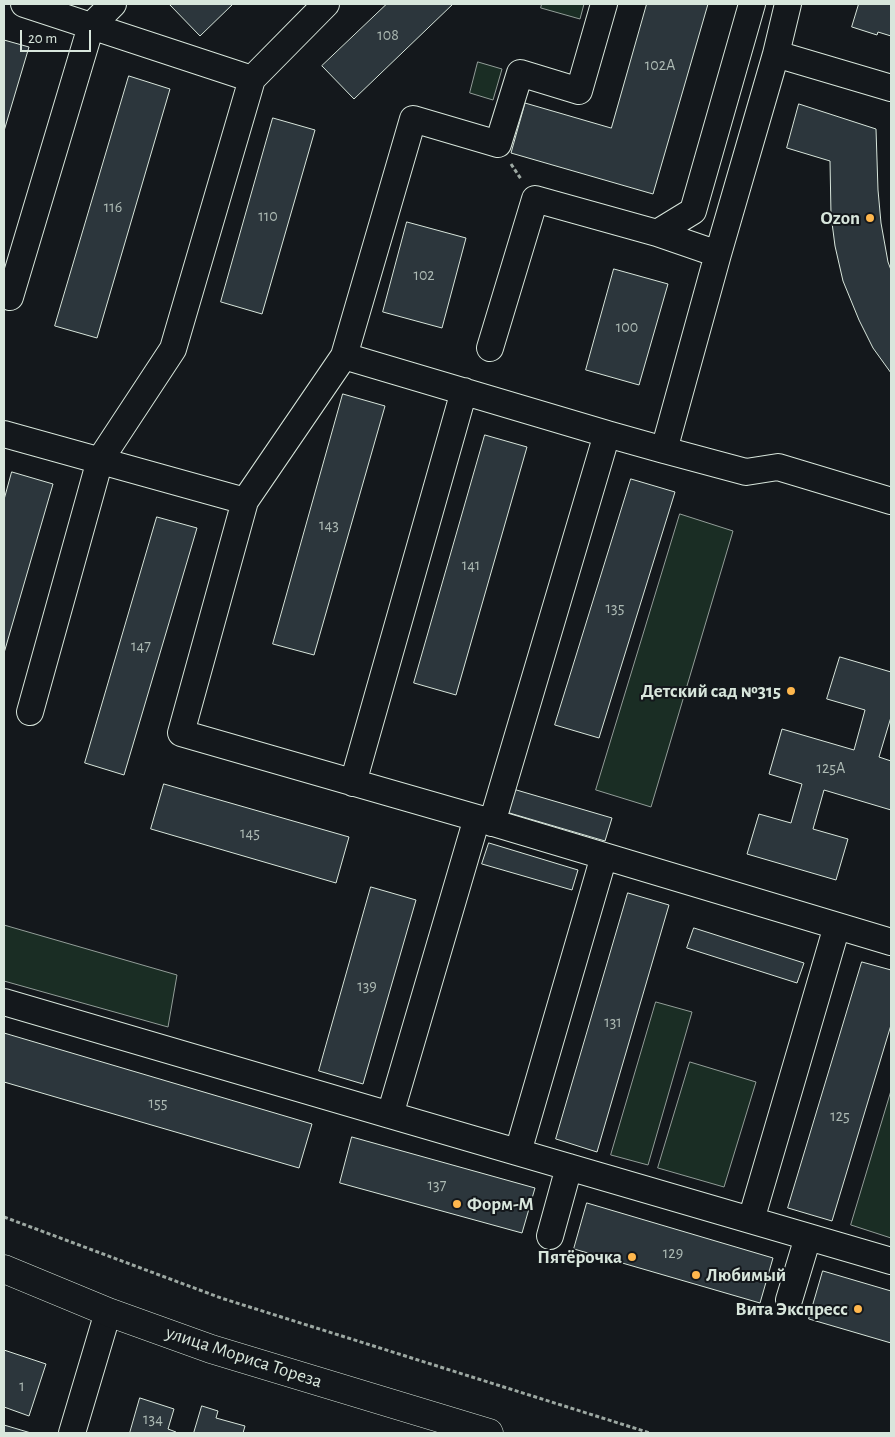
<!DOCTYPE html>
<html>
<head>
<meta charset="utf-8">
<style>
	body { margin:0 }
	#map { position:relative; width:895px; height:1437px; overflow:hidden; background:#14181c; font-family:"Alegreya Sans",sans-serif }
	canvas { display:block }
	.frame { position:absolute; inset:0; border:5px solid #d8e6dc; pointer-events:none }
	.scale { position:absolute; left:20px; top:30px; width:71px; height:22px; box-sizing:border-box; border:2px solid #d8e6dc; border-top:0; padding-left:6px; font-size:15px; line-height:18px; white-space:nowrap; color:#d8e6dc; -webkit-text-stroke:4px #14181c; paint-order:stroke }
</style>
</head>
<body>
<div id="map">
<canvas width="895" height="1437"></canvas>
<div class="frame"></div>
<div class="scale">20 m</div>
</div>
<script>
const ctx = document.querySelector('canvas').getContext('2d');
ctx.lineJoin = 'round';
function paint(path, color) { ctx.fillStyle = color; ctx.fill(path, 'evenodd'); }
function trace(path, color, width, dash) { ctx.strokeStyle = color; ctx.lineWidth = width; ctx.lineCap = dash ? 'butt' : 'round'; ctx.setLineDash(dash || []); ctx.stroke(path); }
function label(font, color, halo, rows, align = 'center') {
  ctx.font = font + ' "Alegreya Sans",sans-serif'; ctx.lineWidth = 4; ctx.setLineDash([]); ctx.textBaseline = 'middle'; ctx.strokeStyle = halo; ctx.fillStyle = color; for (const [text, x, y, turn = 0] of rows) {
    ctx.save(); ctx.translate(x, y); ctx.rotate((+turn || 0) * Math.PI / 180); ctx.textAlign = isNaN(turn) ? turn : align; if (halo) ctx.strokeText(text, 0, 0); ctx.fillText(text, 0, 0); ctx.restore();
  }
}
const green = new Path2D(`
	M542,4h42l-4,15 -39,-11z
	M478,62l24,7 -9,31 -23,-7z
	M680,514l53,17 -82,276 -55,-17z
	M4,925l173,50 -9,52 -164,-46z
	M656,1002l36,10 -44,153 -37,-10z
	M690,1062l66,20 -32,105 -66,-19z
	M891,1091v147l-40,-13z`);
const building = new Path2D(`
	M172,4h61l-33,32 -30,-31z
	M387,4h66l-99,95 -32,-33z
	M647,4h61l-55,190 -142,-41 14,-50 86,25z
	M859,4h32v32l-13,-4 -1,3 -25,-8z
	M4,40l25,7 -25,84z
	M129,76l41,13 -73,249 -42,-12z
	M799,104l77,25 2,61 3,33 7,39 3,8v103l-18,-25 -14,-28 -16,-39 -8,-35 -4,-31 -1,-54 -43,-13z
	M273,118l42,12 -53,184 -41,-12z
	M407,222l59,16 -24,90 -59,-16z
	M614,269l54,15 -29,101 -53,-15z
	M343,394l42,12 -71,249 -41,-11z
	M485,435l42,12 -71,248 -42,-12z
	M12,472l41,12 -49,169v-153z
	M631,479l44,13 -76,246 -44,-13z
	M157,517l40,11 -73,247 -39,-12z
	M840,657l51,15v45l-12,40 12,4v49l-67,-20 -11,39 35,10 -12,41 -89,-26 12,-40 32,9 11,-39 -33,-10 13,-45 72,21 11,-40 -38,-11z
	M164,784l185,53 -13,46 -185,-54z
	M513,789l99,29 -7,23 -99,-29z
	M489,843l89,27 -6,20 -90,-26z
	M371,887l45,13 -53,184 -44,-13z
	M628,893l41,12 -72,247 -41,-13z
	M694,928l110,35 -7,20 -110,-35z
	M862,962l29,8v55l-59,196 -44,-13z
	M4,1033l308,91 -13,44 -295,-86z
	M352,1137l183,51 -13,45 -182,-50z
	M587,1203l186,55 -13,45 -186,-54z
	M823,1271l68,20v52l-82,-24z
	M4,1350l42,14 -17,52 -25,-9z
	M140,1398l34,11 -6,20 8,3v1h-46z
	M202,1406l16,5 -2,7 29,8 -2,7h-49z
	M4,1425l27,8h-27z`);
const path = new Path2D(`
	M511,164l10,15
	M4,1217l217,81 429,135`);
const minor = new Path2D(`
	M24,4l67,22 22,-22
	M788,4l-12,50 115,34
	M252,79l74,-75
	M718,254l-61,-21 36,-22 59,-207
	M10,297l81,-271 161,53 -79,270 -73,111 -70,252
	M490,348l45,-149 122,34
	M344,356l69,-237 85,25 22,-71 59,18 25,-87
	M4,434l241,67 -64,232 296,85
	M664,450l82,22 32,-5 113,34
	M245,501l99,-145 263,78
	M353,783l111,-392
	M492,823l115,-389 57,16 54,-196 58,-200
	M891,942l-414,-124 -87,297 501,146
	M4,1002l386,113
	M518,1152l86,-296
	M751,1220l86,-294
	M550,1236l19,-69
	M789,1300l19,-63
	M72,1433l36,-121`);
const major = new Path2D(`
	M4,1269l104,43 103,37 278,84`);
const markers = [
	[870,218,5,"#ffb74d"],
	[791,691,5,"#ffb74d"],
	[457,1204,5,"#ffb74d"],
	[632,1257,5,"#ffb74d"],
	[696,1275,5,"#ffb74d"],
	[858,1309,5,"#ffb74d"]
];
const numberNames = [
	["108",388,35],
	["102А",660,65],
	["116",113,207],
	["110",268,216],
	["102",424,275],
	["100",627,327],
	["143",329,525],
	["141",471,565],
	["135",615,608],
	["147",141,646],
	["125А",831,768],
	["145",250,833],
	["139",367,986],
	["131",613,1022],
	["155",158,1103],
	["125",840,1116],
	["137",437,1185],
	["129",673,1253],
	["1",22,1386],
	["134",153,1419]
];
const poiNames = [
	["Ozon",860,218],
	["Детский сад №315",781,691],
	["Форм-М",467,1204,"left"],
	["Пятёрочка",622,1257],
	["Любимый",706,1275,"left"],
	["Вита Экспресс",848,1309]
];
const streetNames = [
	["улица Мориса Тореза",244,1357,18]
];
paint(green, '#1a2d24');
trace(green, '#939e99', 1);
paint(building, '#2c363c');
trace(building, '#d8e6dc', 1);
trace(minor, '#d8e6dc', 28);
trace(major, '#d8e6dc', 29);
trace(path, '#9da8a2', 3, [4, 2.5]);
trace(minor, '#14181c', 26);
trace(major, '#14181c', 28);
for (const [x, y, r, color] of markers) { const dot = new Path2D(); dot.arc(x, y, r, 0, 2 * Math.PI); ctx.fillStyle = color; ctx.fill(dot); trace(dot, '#14181c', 2); }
label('16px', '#adbab4', null, numberNames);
label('bold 19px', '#d8e6dc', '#14181c', poiNames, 'right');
label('19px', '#d8e6dc', '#14181c', streetNames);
</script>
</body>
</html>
